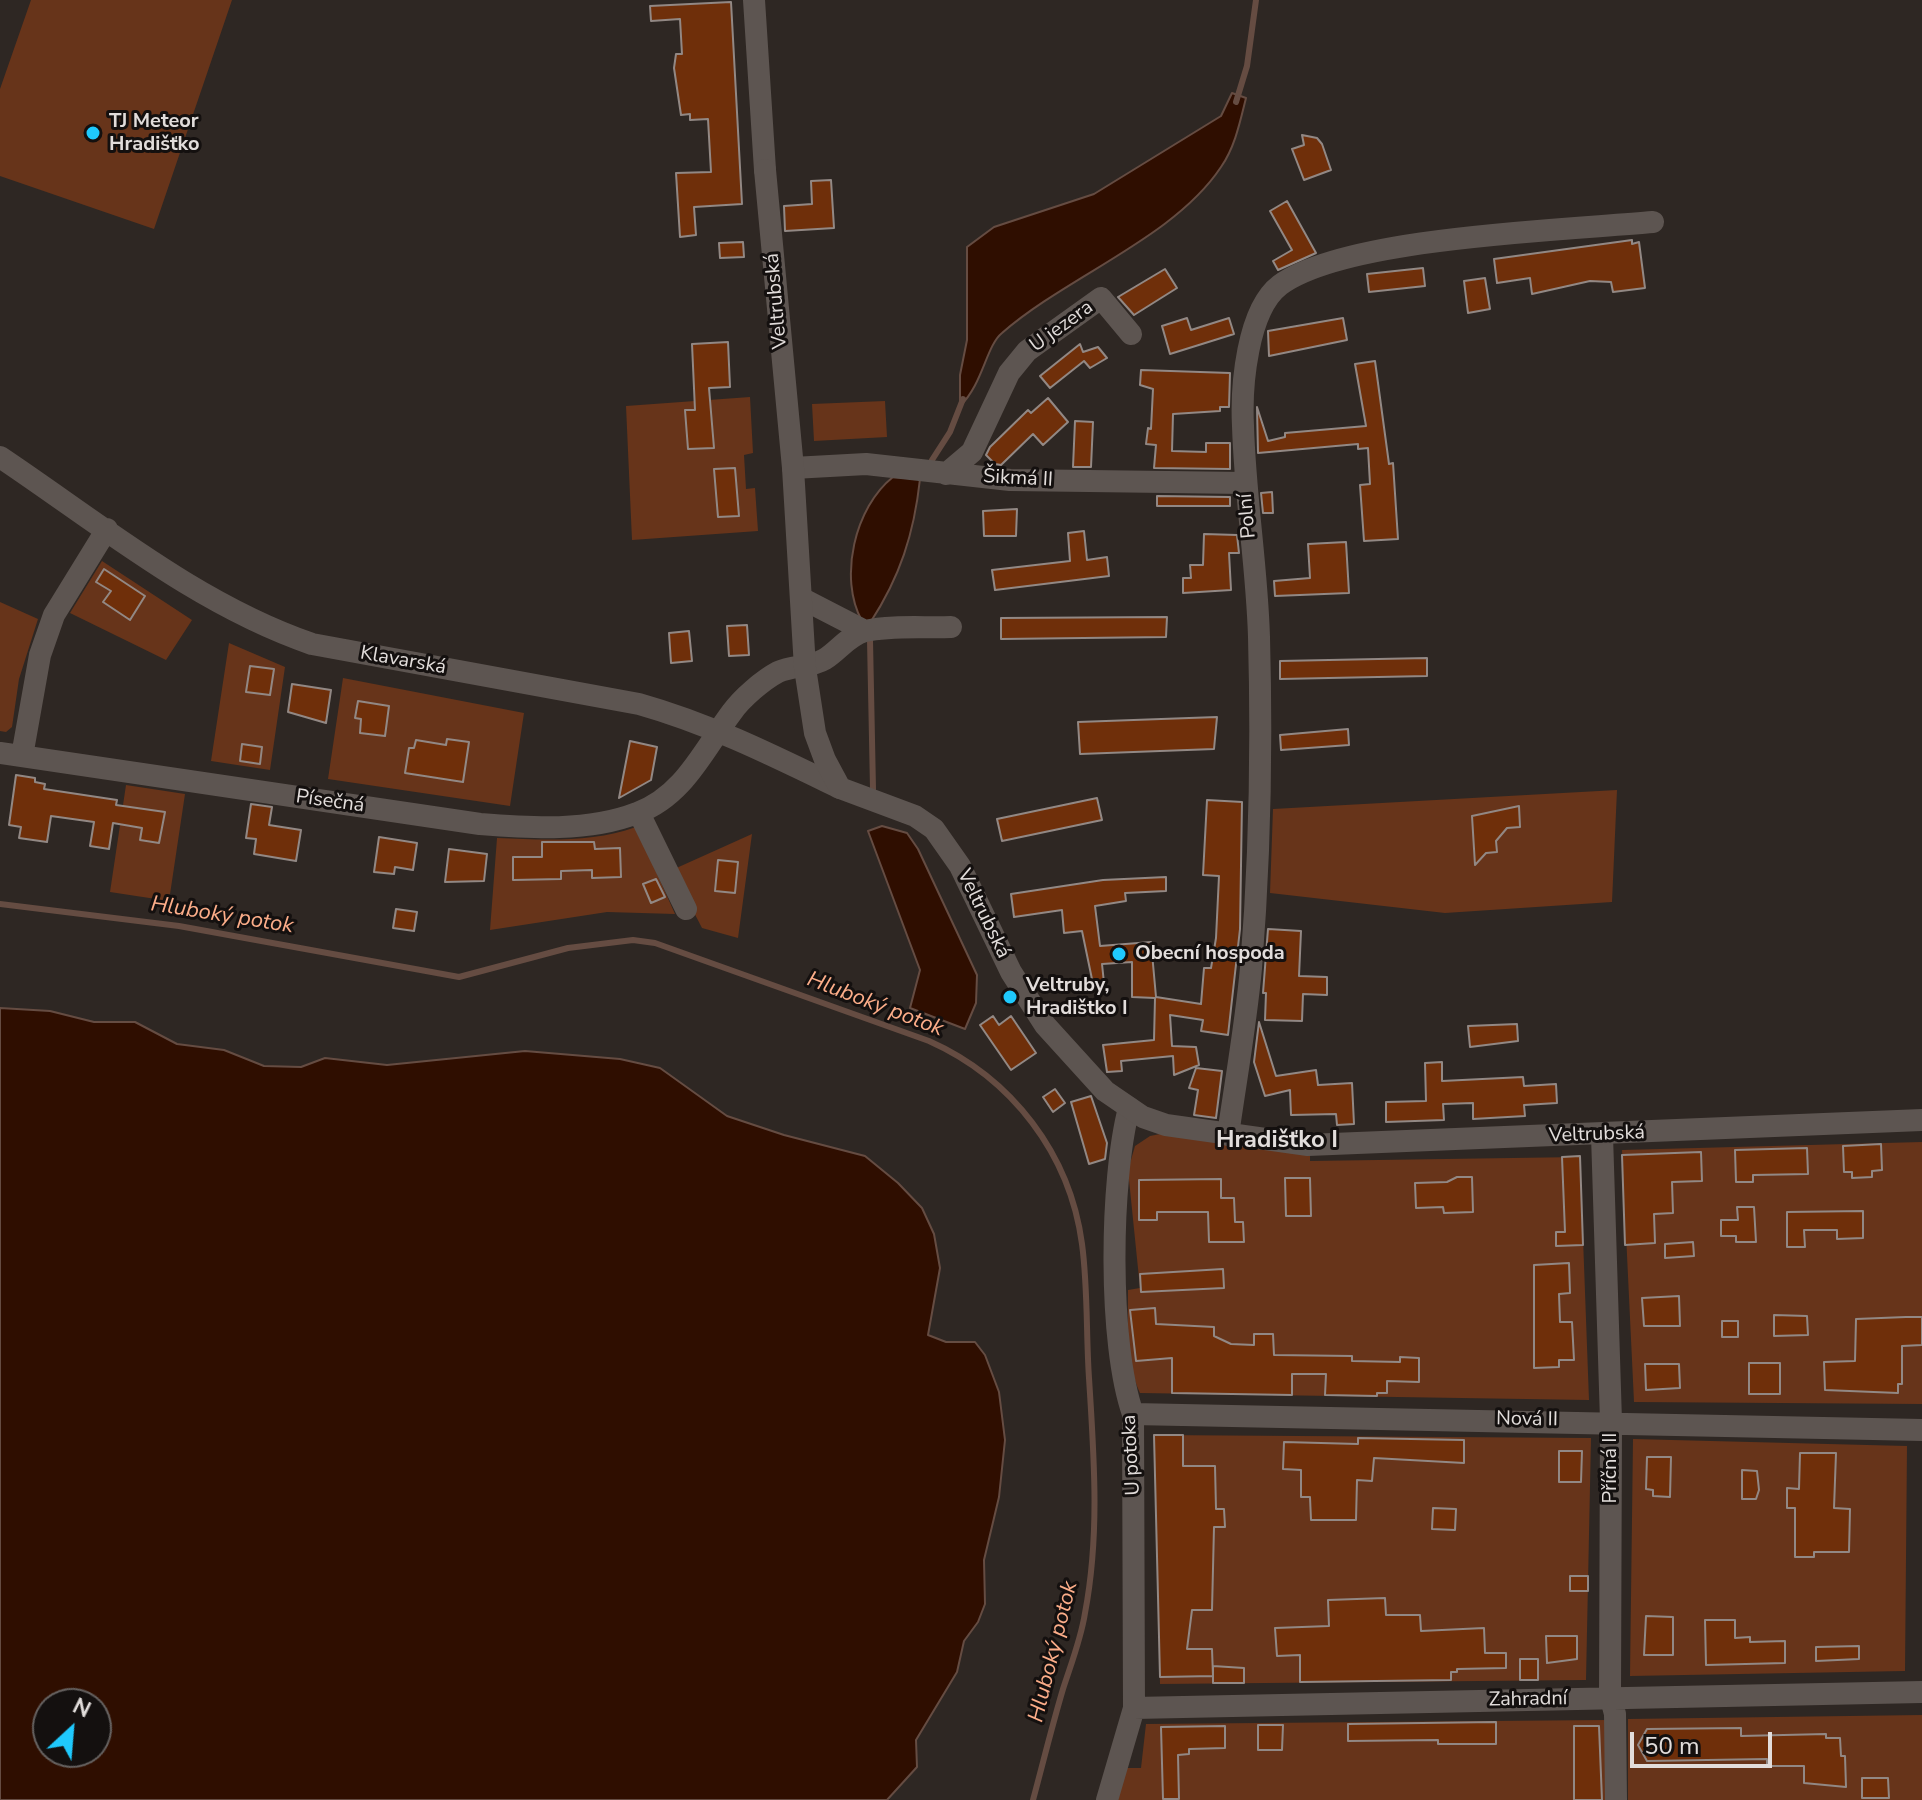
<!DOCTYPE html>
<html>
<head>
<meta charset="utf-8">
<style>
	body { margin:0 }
	#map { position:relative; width:1922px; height:1800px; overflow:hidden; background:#2e2723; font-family:"Nunito Sans",sans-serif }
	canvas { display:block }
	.north { position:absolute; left:32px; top:1688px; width:80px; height:80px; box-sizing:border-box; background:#14100f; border:2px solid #666261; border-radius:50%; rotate:26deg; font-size:22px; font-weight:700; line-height:32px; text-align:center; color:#e2dddb }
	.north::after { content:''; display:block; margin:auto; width:28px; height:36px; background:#1fc9fd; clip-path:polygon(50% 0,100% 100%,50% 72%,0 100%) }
	.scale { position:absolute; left:1630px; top:1732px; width:142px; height:36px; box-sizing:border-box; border:4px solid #e2dddb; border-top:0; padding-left:10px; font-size:24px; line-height:28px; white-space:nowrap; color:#e2dddb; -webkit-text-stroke:6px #14100f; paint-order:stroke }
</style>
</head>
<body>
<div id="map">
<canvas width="1922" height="1800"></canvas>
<div class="north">N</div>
<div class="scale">50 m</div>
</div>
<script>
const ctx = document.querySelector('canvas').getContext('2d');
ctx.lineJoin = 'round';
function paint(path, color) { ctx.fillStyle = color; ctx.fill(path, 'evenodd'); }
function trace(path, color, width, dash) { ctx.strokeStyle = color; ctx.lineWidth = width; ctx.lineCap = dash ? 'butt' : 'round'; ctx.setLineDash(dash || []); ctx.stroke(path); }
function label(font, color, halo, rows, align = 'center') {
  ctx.font = font + ' "Nunito Sans",sans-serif'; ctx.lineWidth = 6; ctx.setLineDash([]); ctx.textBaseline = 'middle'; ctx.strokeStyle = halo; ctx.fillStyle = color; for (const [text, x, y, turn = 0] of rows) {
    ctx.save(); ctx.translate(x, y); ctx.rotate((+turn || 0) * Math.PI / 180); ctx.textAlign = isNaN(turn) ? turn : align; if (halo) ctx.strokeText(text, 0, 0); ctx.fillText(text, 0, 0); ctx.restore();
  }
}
const green = new Path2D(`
	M31,0h201l-78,229 -154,-53v-87z
	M750,397l3,56 -9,2 2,34 9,-1 3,43 -126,9 -6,-134z
	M885,401l2,36 -73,4 -2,-37z
	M102,561l90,59 -26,40 -96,-47z
	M0,602l38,17 -19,60 -7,48 -6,5 -6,-1z
	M229,643l56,24 -15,103 -59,-9z
	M343,678l181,35 -14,93 -182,-27z
	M126,785l59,9 -16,107 -59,-9z
	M1617,790l-5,112 -167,11 -175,-20 3,-84z
	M636,827l39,87 -68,-2 -117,18 7,-92c47,2 94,5 139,-11z
	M752,834l-14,104 -36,-10 -30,-58z
	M1160,1134l150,20v7l270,-4 9,243 -449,-7c-14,-30 -12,-70 -12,-103l12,-2 -12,-118 7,-24 15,-10z
	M1922,1142v262l-288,-2 -12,-252z
	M1154,1435l437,3 -5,242 -426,4z
	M1633,1439l274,7 -2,225 -275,5z
	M1922,1715v85h-294v-81z
	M1606,1720l-1,80h-489l6,-32h19l5,-44z`);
const water = new Path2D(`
	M1232,93l14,5c-6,24 -11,49 -25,69 -47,71 -154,109 -219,166 -16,13 -19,51 -42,73v-31l7,-35v-93l27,-20 100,-33 127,-78z
	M893,477l27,2c-6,55 -20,98 -50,144l-8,-2c-24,-43 -7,-114 31,-144z
	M882,826l25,7 11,16 59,126 -1,28 -11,26 -55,-21 10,-38 -52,-139z
	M0,1008l50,3 44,11h41l42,22 47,6 40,16 37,1 24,-9 62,7 138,-14 95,8 40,9 67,48 57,19 81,21 33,27 24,25 12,26 6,34 -12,67 18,7h29l10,13 14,37 6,48 -6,57 -15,63 1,44 -7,18 -14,19 -7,31 -41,68 1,27 -30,33h-887zM48,1704h48v48h-48z`);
const stream = new Path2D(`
	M1236,102l11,-36 9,-66
	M932,460l18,-28 13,-33
	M870,640l3,149
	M0,904l179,22 280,51 109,-29 65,-8 22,3 274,98c83,37 141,113 153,203 6,44 4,90 7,134 5,79 11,156 -4,235 -4,26 -14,51 -22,76 -11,37 -20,74 -30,111`);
const building = new Path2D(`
	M731,2l11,202 -48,3 2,28 -16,2 -4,-64 35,-1 -3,-53 -18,1v-6l-9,1 -7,-47 2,-14h6l-2,-35 -29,2 -1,-15z
	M1302,135l15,3 5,6 9,26 -27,10 -12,-31 12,-4z
	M831,180l3,48 -49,3 -1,-25 28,-2 -1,-23z
	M1287,201l29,52 -38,17 -5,-9 19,-11 -22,-39z
	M1632,240v4l7,-2 6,46 -32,4 -2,-10 -21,-1 -58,13 -2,-16 -33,5 -3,-24z
	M743,242l1,15 -24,1 -1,-15z
	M1423,268l2,18 -56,6 -2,-18z
	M1165,269l12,19 -43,27 -16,-18z
	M1485,278l5,31 -22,4 -4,-32z
	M1187,318l4,12 38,-12 5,16 -64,20 -8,-28z
	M1343,318l4,22 -78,16 -1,-25z
	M728,342l2,45 -21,1 5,60 -26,1 -3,-39h10l-3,-66z
	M1080,344l3,8 15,-5 9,11 -17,10 -6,-7 -34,27 -10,-12z
	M1375,361l14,103 4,-1 5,76 -34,2 -4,-56 10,-1 -2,-36 -10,1v-5l-100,9 -1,-46 11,34 17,-4v-4l81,-7 -11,-62z
	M1141,370l89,3 -1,34h-9v4l-47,3 -1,37 34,1v-9h24v26l-76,-1 2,-23 -10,-1 2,-16 3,1 2,-40 -13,-4z
	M1048,398l20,24 -25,23 -10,-11 -32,31 -6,-1 -9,-9 4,-8 38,-37 3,3z
	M1075,421l18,1 -2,45h-18z
	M735,468l4,48 -21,1 -4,-48z
	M1272,492l1,21h-10l-2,-20z
	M1157,496l73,1v9h-73z
	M1017,509l-1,27h-32l-1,-25z
	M1084,531l3,29 20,-3 2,19 -114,14 -3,-20 78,-9 -2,-28z
	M1204,534l33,1 2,18h-10l2,37 -48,3v-15h8l-1,-13h13z
	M1346,542l3,51 -74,3 -1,-15 36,-3 -2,-34z
	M104,569l41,27 -15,24 -27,-18 8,-11 -15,-9z
	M1167,617l-1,20 -165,2v-21z
	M747,625l2,30 -20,1 -2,-30z
	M689,631l3,30 -21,2 -2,-30z
	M1427,658v18l-147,3v-18z
	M250,666l24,3 -4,26 -24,-3z
	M292,684l39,6 -5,33 -38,-11z
	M358,701l31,5 -4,30 -25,-3 1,-14 -6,-1z
	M1217,717l-3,32 -134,5 -2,-32z
	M1348,729l1,16 -68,5 -1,-15z
	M447,739l22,3 -6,40 -58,-9 4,-25h5l2,-8 30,5z
	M630,741l27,6 -6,33 -32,18z
	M242,744l20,3 -2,17 -20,-3z
	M16,775l19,3v4l10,2 -1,5 73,11 -1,5 49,7 -6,31 -19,-3 2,-12 -29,-5 -4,26 -19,-3 4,-24 -43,-6 -4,26 -28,-4 2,-11 -12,-2z
	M1097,798l5,22 -100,21 -5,-22z
	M1207,800l35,2 -2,127 -12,106 -27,-4 2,-11 -33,-5 2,31 24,1 3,18 -25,10 -1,-19 -52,5 1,10 -15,1 -4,-27 51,-5 1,-42 -23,-1v-35l-30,2 2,19 -11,1 -11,-53 -18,2 -2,-23 -48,7 -3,-23 92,-14 63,-3v14l-41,2 1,8 -31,5 5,40 51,-4 5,55 45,7 3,-36h7l5,-30 3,-62 -16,-1z
	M251,804l21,3 -3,18 32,5 -5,31 -42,-7 2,-15 -10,-1z
	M1519,806l1,21 -13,1 -11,13 1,11 -11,1 -11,12 -3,-49z
	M379,837l38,6 -4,27 -18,-3 -1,7 -20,-2z
	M542,842h52l1,7 25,-1 1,29 -29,1v-8l-31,1v8l-48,1v-23h29z
	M449,849l38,5 -3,27 -39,1z
	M718,860l20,2 -3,31 -20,-2z
	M656,879l9,18 -14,6 -8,-19z
	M396,909l21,3 -3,19 -21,-3z
	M1268,929l33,2 -2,45 28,1v18l-24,-1 -1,27 -37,-1 1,-27h-3z
	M993,1016l6,9 12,-9 25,37 -25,17 -31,-45z
	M1259,1022l17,54 40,-6 2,15 34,-2 2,41 -17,1 -1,-11 -45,1 -1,-25 -25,6 -11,-34z
	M1517,1024l1,17 -48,6 -2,-21z
	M1442,1062v19l81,-4 1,9 32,-2 1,19 -33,2 1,11 -52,3v-16l-30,1 1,16 -58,2v-20l40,-1 -1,-38z
	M1196,1068l26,3 -6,47 -22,-3 4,-25 -9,-2z
	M1055,1089l10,14 -12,9 -10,-15z
	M1091,1096l16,47 -2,16 -16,5 -18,-62z
	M1881,1144l1,26 -10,1v6l-20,1v-6h-8l-1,-26z
	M1807,1148l1,26 -55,1v7h-17l-1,-32z
	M1701,1152l1,29 -30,1 1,31 -19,1 1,29 -30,2 -3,-90z
	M1580,1156l3,89 -27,1v-14h9l-3,-75z
	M1457,1177h15l1,35 -29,1 -1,-6 -27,1 -1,-25 32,-1z
	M1285,1178h25l1,38h-25z
	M1221,1179v19h13l1,24h8l1,20h-35l-1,-30h-51v8h-18v-40z
	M1737,1207h17l2,35h-20v-6h-15v-16h17z
	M1863,1211v27l-26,1v-9h-33l1,17h-18v-35z
	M1693,1242l1,14 -29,2v-14z
	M1569,1263l1,30 -11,1 1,28h12l2,38h-15v7l-25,1v-103z
	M1223,1269l1,19 -83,4 -1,-18z
	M1679,1296l1,30h-36l-2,-28z
	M1155,1308l1,16 58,3v9l17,8 23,1v-11h19l1,21 78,1v5l48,1v-5l19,1v24l-32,-1v12h-10v3l-52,-1 1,-21h-34v21l-120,-2v-35l-36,3 -6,-51z
	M1774,1315l33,1 1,19 -34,1z
	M1906,1317h16v28l-20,1v38h-4v9l-73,-3 -1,-28 31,-1 1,-42z
	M1722,1321h16v16h-16z
	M1749,1363h31v31h-31z
	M1645,1364h34l1,24 -34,2z
	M1154,1435h29v31h32l1,43h8l1,18h-11l-2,83h-20l-5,39h25l1,27 -53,1z
	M1358,1438l106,2v23l-90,-5 -2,23 -15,-1 -1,40h-45l-1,-23h-9v-27l-18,-1 1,-27 74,2z
	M1559,1451h23l-1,31h-22z
	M1800,1453h36l-2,55 16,1 -1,43h-35v5h-19v-49h-8v-20l12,1z
	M1647,1457h24l-1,40 -17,-1v-6l-7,-1z
	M1742,1470l15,1 2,19 -3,9h-14z
	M1433,1508l23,1 -1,21 -23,-1z
	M1570,1576h18v15h-18z
	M1385,1598l1,17h34l1,16 63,-3 1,25h21v15l-49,1v3h-6v8l-151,2v-27l-23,1 -2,-28 54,-2 -1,-26z
	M1646,1616l27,1v38h-29z
	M1705,1620h30v18l15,-1v5l35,-1v22l-79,2z
	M1546,1636h31v23l-30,4z
	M1859,1646v13l-43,2v-14z
	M1520,1659h18v21h-18z
	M1213,1666l31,2v15h-31z
	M1496,1722v22h-58v-4l-90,1v-17z
	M1258,1725h25l-1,25h-24z
	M1225,1726v22l-36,1v5l-11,1 1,44h-16l-2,-72z
	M1574,1726h25l3,74h-28z
	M1741,1728v8l85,-2v4h14l1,18h4l1,31 -42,-4v-17h-37v-7l-120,2 -9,-16 9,-16z
	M1862,1778h26l1,20h-27z`);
const minor = new Path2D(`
	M754,0l11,170
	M0,457c100,67 198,148 312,187l327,60c71,20 135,52 201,84
	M793,468l73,-4 144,16 235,3
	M946,474l26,-22 37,-79 18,-22 74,-53 30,36
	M801,598l64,33
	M0,753l480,71c51,4 108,8 157,-11 47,-17 67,-64 95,-101 10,-14 31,-32 46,-40 15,-7 32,-4 47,-13 14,-9 23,-23 40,-28 26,-6 59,-3 86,-4
	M22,756l18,-101 14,-40 53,-86
	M639,813l47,96
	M1228,1135c8,-56 18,-112 23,-167 9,-110 11,-220 8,-331 -2,-70 -14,-140 -16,-211 -2,-39 4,-116 37,-141 65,-48 286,-55 373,-63
	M1602,1135l9,286 -1,274 5,19 1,86
	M1133,1414l789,16
	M1134,1708l788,-16
	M1107,1800l27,-92 -1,-294c-25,-71 -23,-233 -4,-306`);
const tertiary = new Path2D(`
	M765,170l28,298 12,200 10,65 10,27 15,28 75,28 19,13 26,37 51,106 34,53 60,66 38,26 23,8 142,20 614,-25`);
const markers = [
	[93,133,8,"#1fc9fd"],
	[1119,954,8,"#1fc9fd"],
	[1010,997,8,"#1fc9fd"]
];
const poiNames = [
	["TJ Meteor",109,122],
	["Hradišťko",109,145],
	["Obecní hospoda",1135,954],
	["Veltruby,",1026,986],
	["Hradištko I",1026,1009]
];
const streetNames = [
	["Veltrubská",777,301,-95],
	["U jezera",1062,327,-36],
	["Šikmá II",1018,479,3],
	["Polní",1248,516,-95],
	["Klavarská",403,661,10],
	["Písečná",330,802,8],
	["Veltrubská",983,914,64],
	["Veltrubská",1597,1135,-2],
	["Nová II",1527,1420,1],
	["U potoka",1132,1455,-93],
	["Příčná II",1611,1468,-90],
	["Zahradní",1528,1700,-1]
];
const waterNames = [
	["Hluboký potok",222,916,9],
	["Hluboký potok",875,1005,21],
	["Hluboký potok",1054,1652,-76]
];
const quarterNames = [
	["Hradišťko I",1277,1141]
];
paint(green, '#67341a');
paint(water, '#2f0e00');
trace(water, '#654c42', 2);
trace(stream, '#654c42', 6);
paint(building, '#6f2f0a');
trace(building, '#928884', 2);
trace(minor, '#5d5551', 22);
trace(tertiary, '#5d5551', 22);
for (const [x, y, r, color] of markers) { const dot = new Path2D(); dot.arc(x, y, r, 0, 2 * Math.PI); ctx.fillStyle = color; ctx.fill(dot); trace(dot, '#14100f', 3); }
label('bold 20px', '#e2dddb', '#14100f', poiNames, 'left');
label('20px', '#e2dddb', '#14100f', streetNames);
label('italic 22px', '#fcad89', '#14100f', waterNames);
label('bold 24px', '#e2dddb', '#14100f', quarterNames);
</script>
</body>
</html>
